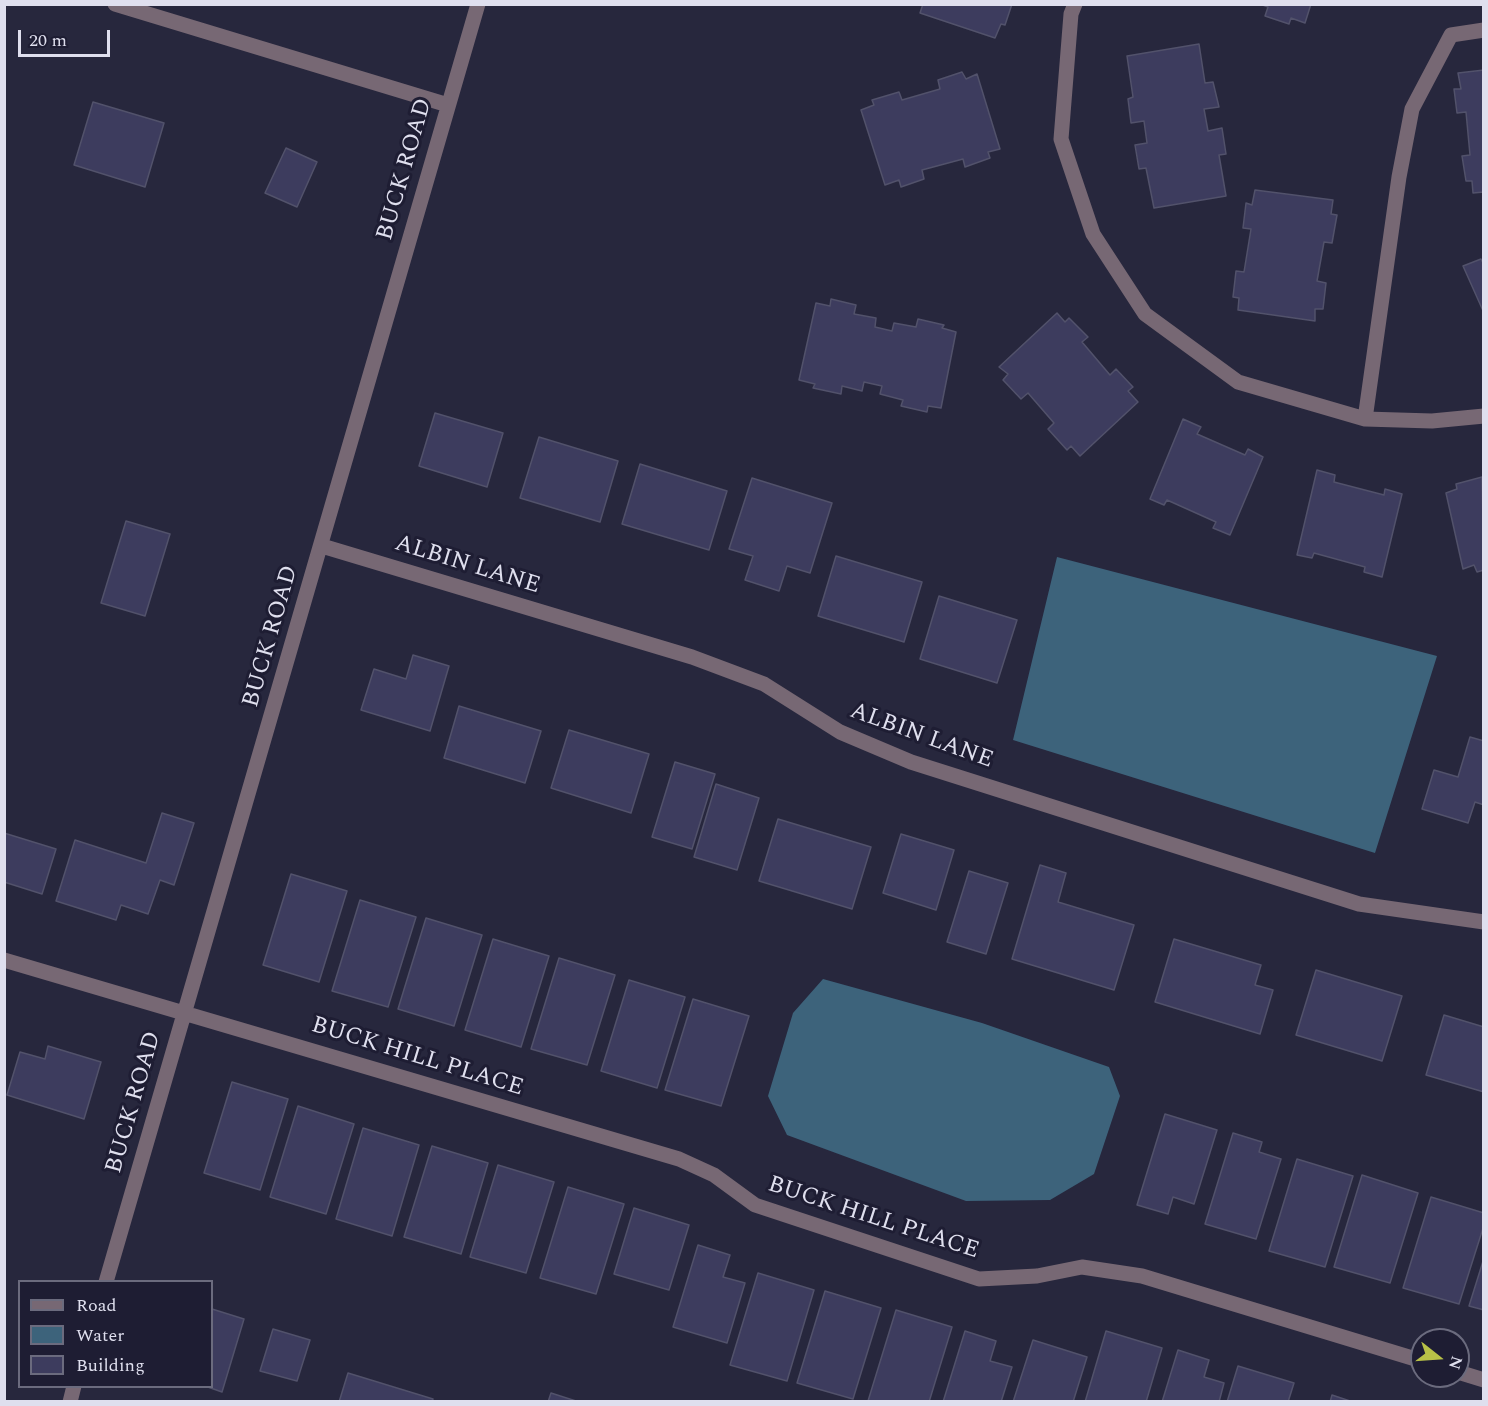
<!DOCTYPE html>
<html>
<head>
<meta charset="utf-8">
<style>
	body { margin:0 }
	#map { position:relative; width:1488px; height:1406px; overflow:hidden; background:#27273d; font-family:Spectral,serif }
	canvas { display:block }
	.frame { position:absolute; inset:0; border:6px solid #dfdfee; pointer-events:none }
	.legend { position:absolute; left:18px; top:1280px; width:195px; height:108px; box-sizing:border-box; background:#1e1d33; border:2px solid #6b6b7e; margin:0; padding:8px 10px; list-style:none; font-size:18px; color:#dfdfee }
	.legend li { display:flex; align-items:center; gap:12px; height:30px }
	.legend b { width:30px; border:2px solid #6b6b7e }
	.north { position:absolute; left:1410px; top:1328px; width:60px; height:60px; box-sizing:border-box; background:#1e1d33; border:2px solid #6b6b7e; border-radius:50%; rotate:107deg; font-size:16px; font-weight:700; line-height:24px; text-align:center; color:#dfdfee }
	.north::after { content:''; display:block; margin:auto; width:21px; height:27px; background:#b8c147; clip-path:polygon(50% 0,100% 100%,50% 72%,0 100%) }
	.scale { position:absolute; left:18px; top:30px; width:92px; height:27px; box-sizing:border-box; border:3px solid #dfdfee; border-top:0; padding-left:8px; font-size:18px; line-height:21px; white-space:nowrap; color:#dfdfee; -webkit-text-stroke:4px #1e1d33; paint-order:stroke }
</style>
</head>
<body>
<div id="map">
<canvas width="1488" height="1406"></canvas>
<div class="frame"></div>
<ul class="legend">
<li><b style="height:8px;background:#776874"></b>Road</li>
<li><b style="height:16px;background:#3d637b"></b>Water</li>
<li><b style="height:16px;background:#3d3c5e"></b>Building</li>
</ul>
<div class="north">N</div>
<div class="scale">20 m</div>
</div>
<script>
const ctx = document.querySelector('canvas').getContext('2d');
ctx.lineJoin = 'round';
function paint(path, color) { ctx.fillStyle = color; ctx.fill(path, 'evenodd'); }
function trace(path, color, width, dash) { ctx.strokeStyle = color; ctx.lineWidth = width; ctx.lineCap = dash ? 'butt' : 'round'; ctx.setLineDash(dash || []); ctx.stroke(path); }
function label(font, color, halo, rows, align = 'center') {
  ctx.font = font + ' Spectral,serif'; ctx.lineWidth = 6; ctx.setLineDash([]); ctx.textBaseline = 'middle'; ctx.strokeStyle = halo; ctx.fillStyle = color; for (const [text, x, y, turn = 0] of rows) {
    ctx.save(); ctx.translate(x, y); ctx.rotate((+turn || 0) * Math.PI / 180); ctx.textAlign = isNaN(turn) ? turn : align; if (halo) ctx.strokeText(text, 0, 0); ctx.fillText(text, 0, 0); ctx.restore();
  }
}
const water = new Path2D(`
	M1057,557l380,99 -62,197 -362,-113z
	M823,979l159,44 127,44 11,29 -26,78 -44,26 -84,1 -179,-66 -19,-39 25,-83z`);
const building = new Path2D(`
	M923,4h89l-7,21 -4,-1 -6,14 -75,-25z
	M1260,4h51l-6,19 -14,-5 -2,6 -24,-8 3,-9z
	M1199,44l6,39 8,-1 6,25 -15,2 4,22 14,-3 4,26 -7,1 7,41 -72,12 -8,-40 -7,1 -4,-24 12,-2 -3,-22 -13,2 -3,-24 5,-2 -6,-41z
	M1484,70v122l-11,1 -1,-12h-6l-4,-25 8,-1 -4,-43 -9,1 -3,-24h7l-3,-16z
	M962,72l4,7 11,-5 23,75 -12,3 2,6 -25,9 -2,-8 -41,11 2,9 -23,8 -2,-7 -14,5 -24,-75 13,-5 -2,-5 27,-8 3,8 38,-11 -2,-9z
	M93,102l71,21 -19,64 -71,-22z
	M286,148l31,14 -20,45 -32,-14z
	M1255,190l78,10 -2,14 6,1 -5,28 -8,-1 -7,39 9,2 -3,26h-8v12l-77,-11 1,-12 -6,-1 3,-26 8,1 7,-43 -8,-1 3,-25 6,2z
	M1481,259l3,6v48l-21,-47z
	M831,299l25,6 -2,9 22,4 -1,9 17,4 2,-8 22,4 2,-8 26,6 -2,3 14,4 -15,76 -13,-2 -1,6 -26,-6 2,-6 -23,-6 2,-8 -18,-4 -2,9 -20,-5 -1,8 -28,-6 2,-4 -16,-4 17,-77 14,3z
	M1057,313l8,9 4,-4 19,19 -6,5 28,33 6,-6 17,18 -5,4 10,11 -58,54 -9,-10 -4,4 -19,-21 6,-6 -26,-30 -7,6 -18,-19 5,-6 -9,-7z
	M435,413l68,20 -16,54 -68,-21z
	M1183,419l18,8 -4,7 48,21 3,-6 15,8 -33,78 -17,-7 3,-6 -49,-22 -3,5 -14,-6z
	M539,437l79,24 -18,61 -80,-24z
	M640,464l87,27 -18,59 -87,-26z
	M1317,470l18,5 -1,7 50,13 1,-6 17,5 -20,83 -18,-5 1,-5 -51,-14 -2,5 -15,-3z
	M1482,477l2,93 -7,2 -3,-7 -11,4 -17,-76 11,-4 -1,-5z
	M752,478l80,25 -22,70 -23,-7 -8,25 -34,-11 8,-24 -24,-7z
	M126,521l44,13 -25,82 -44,-13z
	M836,556l86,26 -18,60 -86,-26z
	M939,596l78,24 -20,63 -77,-24z
	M413,655l36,11 -19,65 -69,-21 13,-41 32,10z
	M459,706l82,25 -16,52 -81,-25z
	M569,730l80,24 -18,59 -80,-25z
	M1470,737l14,4v64l-9,-3 -7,21 -46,-14 12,-39 24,7z
	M675,762l40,12 -23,75 -40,-12z
	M716,784l43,14 -22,72 -43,-13z
	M162,813l32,10 -20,62 -14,-5 -12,34 -27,-9 -5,15 -60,-19 19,-61 71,23z
	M778,819l93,28 -19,62 -93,-28z
	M4,833l52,16 -14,45 -38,-12z
	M901,834l53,16 -18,60 -53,-17z
	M1040,865l26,8 -8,29 76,23 -20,65 -102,-31z
	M969,871l39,12 -22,71 -39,-12z
	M291,874l56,17 -28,91 -56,-17z
	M360,900l56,17 -28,90 -56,-16z
	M426,918l56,17 -28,91 -56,-17z
	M493,939l56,17 -28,91 -56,-17z
	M1174,939l87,26 -6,20 18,5 -13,44 -105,-32z
	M559,958l56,17 -28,90 -56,-16z
	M1316,970l86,26 -20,65 -86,-26z
	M629,980l56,17 -28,91 -56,-17z
	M693,999l56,17 -28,90 -56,-16z
	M1444,1015l40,12v65l-58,-17z
	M48,1046l53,16 -17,57 -77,-24 13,-43 25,7z
	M232,1082l56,17 -28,91 -56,-17z
	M298,1106l56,18 -28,90 -56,-17z
	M1165,1114l52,16 -23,74 -21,-7 -5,17 -31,-9z
	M363,1128l56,17 -27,91 -56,-17z
	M1233,1133l29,9 -3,10 22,7 -25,80 -51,-15z
	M432,1146l56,17 -27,91 -57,-17z
	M1297,1159l56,17 -28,91 -56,-16z
	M498,1165l56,17 -28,91 -56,-16z
	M1362,1175l56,18 -28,90 -56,-16z
	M568,1187l56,17 -28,90 -56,-16z
	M1431,1197l53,16v12l-25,79 -56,-16z
	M634,1208l55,17 -20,65 -55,-16z
	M698,1245l32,10 -7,22 22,6 -18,60 -54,-16z
	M1484,1258v52l-15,-4z
	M758,1273l56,17 -27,91 -57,-16z
	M825,1291l56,17 -28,91 -56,-16z
	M212,1309l32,10 -22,73 -17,-6h7z
	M896,1310l56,17 -23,75 -61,-1z
	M273,1329l37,11 -13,41 -37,-10z
	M965,1331l31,10 -6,20 22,6 -11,35h-58z
	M1106,1331l56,17 -16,54h-61z
	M1033,1340l54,17 -14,45h-60z
	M1178,1350l31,10 -5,17 20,6 -5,19h-57z
	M1238,1366l56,17 -6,19h-61z
	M348,1373l85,26 -1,3h-93z
	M551,1393l28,9h-31z
	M1332,1395l21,7h-23z`);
const minor = new Path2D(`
	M115,4l333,101
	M1075,4l-4,10 -10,125 32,95 52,80 93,68 127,37 67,2 52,-5
	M1365,419l34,-242 13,-68 39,-74 33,-5
	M322,546l370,111 72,27 76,48 71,30 448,142 125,18
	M4,960l675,199 35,16 41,30 224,74 58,-3 45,-9 60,9 280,85
	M106,1282l372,-1278
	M1458,1372l26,8
	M70,1402l4,-16`);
const streetNames = [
	["BUCK ROAD",406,170,-74],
	["ALBIN LANE",467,566,17],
	["BUCK ROAD",272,637,-74],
	["ALBIN LANE",921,737,20],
	["BUCK HILL PLACE",417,1058,17],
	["BUCK ROAD",135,1103,-74],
	["BUCK HILL PLACE",873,1219,18]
];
paint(water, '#3d637b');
paint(building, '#3d3c5e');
trace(building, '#52526b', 1.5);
trace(minor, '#776874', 15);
label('24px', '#dfdfee', '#1e1d33', streetNames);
</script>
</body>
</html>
